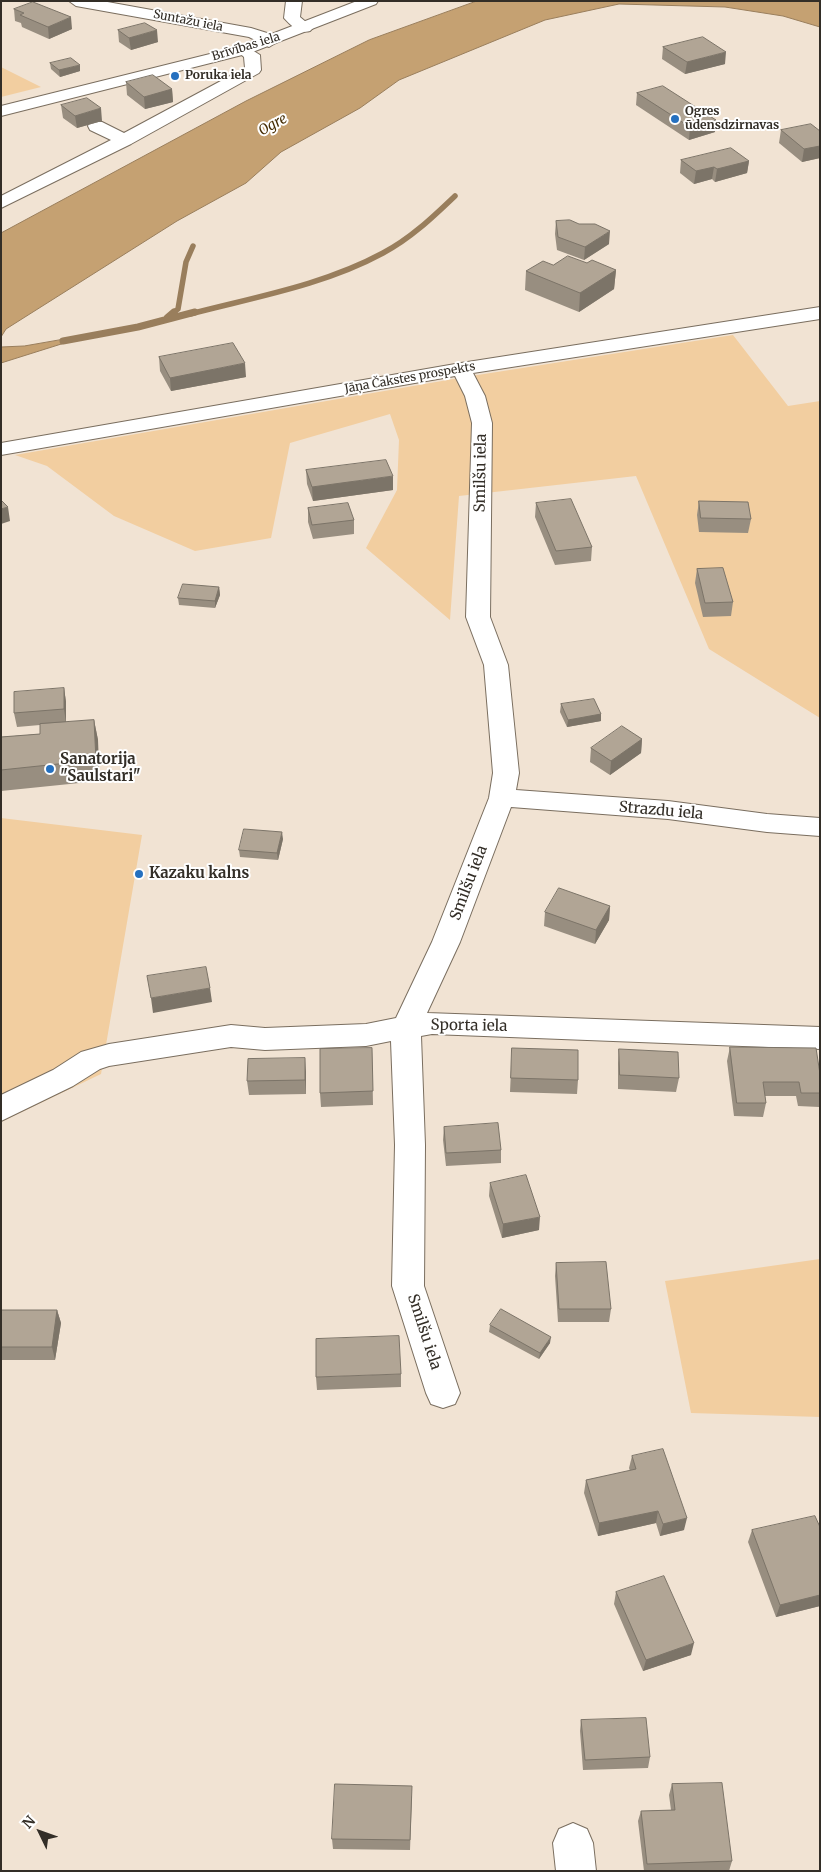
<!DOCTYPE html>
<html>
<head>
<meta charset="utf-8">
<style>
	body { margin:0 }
	#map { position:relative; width:821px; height:1872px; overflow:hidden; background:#f1e3d3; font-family:Merriweather,serif }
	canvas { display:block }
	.frame { position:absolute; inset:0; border:2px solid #332e27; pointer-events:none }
	.north { position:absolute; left:15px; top:1807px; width:50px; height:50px; -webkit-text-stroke:4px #fff; paint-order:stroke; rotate:312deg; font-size:14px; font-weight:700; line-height:20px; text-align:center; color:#332e27 }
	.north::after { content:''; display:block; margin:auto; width:18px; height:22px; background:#332e27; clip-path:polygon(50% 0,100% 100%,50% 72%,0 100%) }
</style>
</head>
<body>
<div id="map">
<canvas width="821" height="1872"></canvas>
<div class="frame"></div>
<div class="north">N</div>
</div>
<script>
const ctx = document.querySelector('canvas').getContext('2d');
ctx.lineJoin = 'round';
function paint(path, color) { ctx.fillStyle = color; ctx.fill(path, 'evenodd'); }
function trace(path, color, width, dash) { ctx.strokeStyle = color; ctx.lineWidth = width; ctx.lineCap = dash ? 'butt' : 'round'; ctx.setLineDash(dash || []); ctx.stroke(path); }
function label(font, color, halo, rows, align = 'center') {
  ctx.font = font + ' Merriweather,serif'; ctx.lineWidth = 4; ctx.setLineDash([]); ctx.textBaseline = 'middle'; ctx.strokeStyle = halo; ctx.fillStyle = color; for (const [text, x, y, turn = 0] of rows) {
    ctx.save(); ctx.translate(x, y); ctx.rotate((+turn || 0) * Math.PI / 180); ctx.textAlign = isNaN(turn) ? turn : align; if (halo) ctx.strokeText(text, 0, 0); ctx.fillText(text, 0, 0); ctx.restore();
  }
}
const green = new Path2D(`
	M1,67l40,20 -40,10z
	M733,335l55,71 32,-5v317l-111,-69 -73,-173 -177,20 -9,124 -84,-72 31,-58 2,-50 -9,-26 -100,29 -19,95 -76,13 -81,-35 -67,-50 -32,-11 450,-78z
	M1,818l141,17 -41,239 -100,48z
	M820,1259v158l-129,-4 -26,-132z`);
const water = new Path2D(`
	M477,1h343v26l-37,-11 -58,-9 -106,-3 -74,16 -146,60 -39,28 -79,44 -35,31 -69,38 -171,108 -5,8v-104l245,-132 123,-61z
	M72,338l2,2 -73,23v-16l23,-1z`);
const streamFar1 = new Path2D(`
	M172,314l6,-5 8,-47 7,-16
	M190,314c65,-17 134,-29 193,-61 27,-14 50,-36 72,-57`);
const stream = new Path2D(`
	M167,318l7,-6
	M63,341l75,-14 57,-15`);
const minor = new Path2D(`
	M69,1h33l149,27 16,5 10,9 -8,5 -20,-10 -173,-31z
	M286,1h16l-2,16 13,11 -3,3c-10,3 -19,-5 -26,-13z
	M244,45l16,10 1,15 -2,3 -128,71 -130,64v-12l110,-56 -21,-10 -2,-4 2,-4h12l22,11 121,-65 -1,-11 -8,-7z
	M820,307v12l-347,54 12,23 7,27 -2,194 18,48 11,108 -3,17 152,11 99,13 53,4v18l-53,-4 -99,-13 -157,-12 -51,135 -33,71 393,14v22l-388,-15 -11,2 4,109 -1,141 36,107 -5,11 -12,4 -12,-4 -5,-11 -34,-107 3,-141 -4,-104 -25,5 -101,4 -34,-3 -122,19 -9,3 -27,17 -72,35v-26l52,-25 28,-18 28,-8 122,-19 34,3 101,-4 30,-6 36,-76 57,-144 4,-25 -9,-108 -18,-48 6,-194 -7,-27 -10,-20 -454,79v-12l460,-80z
	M573,1823l14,6 6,14 3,28h-40l-3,-28 6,-14z`);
const major = new Path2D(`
	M357,1h21l-2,3 -126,49 -249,63v-10l237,-59z`);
const wall = new Path2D(`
	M14,9l58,20 -23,10 -27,-12 -1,-4 -6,-2z
	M118,30l40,12 -27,8 -12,-8z
	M663,47l62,17 -40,10 -23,-15z
	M50,63l30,8 -20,6 -9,-8z
	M126,82l46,7 1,13 -28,7 -18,-14z
	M637,93l78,39 -26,8 -53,-35z
	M61,105l41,16 -25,7 -14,-10z
	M781,130l39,1v27l-18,4 -23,-19z
	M681,160l68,1 -2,12 -32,9 -3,-3 -18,5 -14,-11z
	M556,221l53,23 -25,16 -27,-10 -2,-16z
	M587,263l29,7 -2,19 -35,23 -54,-22 1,-19 27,-6z
	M159,357l87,20 -75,14 -11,-20z
	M306,470l87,20 -80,11 -6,-17z
	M699,501l52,18 -3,14 -49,-1 -2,-17z
	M536,503l56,44 -1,14 -36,4 -20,-48z
	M308,508l46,12v14l-41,5 -5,-17z
	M697,569l36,33 -2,14 -28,1 -8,-34z
	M219,587l1,8 -5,13 -36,-3 -1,-7z
	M64,688l2,14v20l28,-2 4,20 1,41 -98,10v-54l39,-3v-9l-23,2 -3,-14z
	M561,704l40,10v7l-34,6 -7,-15z
	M642,739l-1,14 -31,22 -20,-13 1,-14z
	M283,839l-5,21 -38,-3 -1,-7z
	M610,906l-1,14 -14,24 -51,-18 1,-14z
	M730,1047l90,27 -1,33 -21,-1 -2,-10h-31l1,7 -3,14 -29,-1 -7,-55z
	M372,1048l1,57 -52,2 -1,-14z
	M512,1048l66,32 -1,14 -67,-2z
	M619,1049l60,29 -3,14 -58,-3v-26z
	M306,1072v22l-57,1 -2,-14z
	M444,1127l57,23v13l-55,3 -3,-26z
	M490,1183l49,47 -37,8 -13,-42z
	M556,1263l55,46 -2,13h-51l-3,-46z
	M1,1310h56l4,13 -6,37h-54z
	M490,1325l60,18 -11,16 -50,-27z
	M401,1374v13l-84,3 -1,-13z
	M632,1456l52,74 -24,6 -4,-13 -58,13 -14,-43 2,-13 44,-9 -1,-3z
	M820,1527v79l-44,11 -28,-75 4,-12z
	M616,1592l75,63 -48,16 -29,-67z
	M581,1720l69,37 -2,11 -65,2 -3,-39z
	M672,1784l60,77 -3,10h-85l-6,-50 3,-10 30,-1 -2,-15z
	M412,1796l-2,54 -77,-1 -1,-10z`);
const shadedWall = new Path2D(`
	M71,17l1,12 -23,10 -1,-12z
	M157,30l1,12 -27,8 -2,-12z
	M726,52l-1,12 -40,10 2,-12z
	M80,65v6l-20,6 -1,-7z
	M172,89l1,13 -28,7 -1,-12z
	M101,108l1,13 -25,7 -2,-12z
	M716,120l-1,12 -26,8 1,-13z
	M820,146v12l-18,4 2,-13z
	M749,161l-2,12 -32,9 2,-13z
	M714,167l-2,12 -18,5 2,-13z
	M610,231l-1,13 -25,16 1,-13z
	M616,270l-2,19 -35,23 1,-19z
	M245,363l1,14 -75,14 -1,-13z
	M393,476v14l-80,11 -1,-14z
	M8,507l2,14 -9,3v-15z
	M219,587l1,8 -5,13v-7z
	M64,688l2,14v21l-2,-14z
	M601,714v7l-34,6 1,-7z
	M94,720l4,20 1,41 -3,-21z
	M642,739l-1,14 -31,22 1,-14z
	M282,832l1,7 -5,21 -1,-7z
	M610,906l-1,14 -14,24 1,-14z
	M210,988l2,14 -59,11 -2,-15z
	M305,1058l1,14v22l-1,-14z
	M540,1217l-1,13 -37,8 1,-14z
	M57,1310l4,13 -6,37 -3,-13z
	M551,1337l-1,6 -11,16 1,-6z
	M658,1511l-2,12 -58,13 1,-13z
	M687,1518l-3,12 -24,6 3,-12z
	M820,1595v11l-44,11 4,-12z
	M694,1643l-3,12 -48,16 3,-11z`);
const building = new Path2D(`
	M33,2l38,15 -23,10 -28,-12 4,-2 -10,-4z
	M145,23l12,7 -28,8 -11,-8z
	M703,37l23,15 -39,10 -24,-15z
	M71,58l9,7 -21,5 -9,-7z
	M153,75l19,14 -28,8 -18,-15z
	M663,86l53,34 -26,7 -53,-34z
	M87,98l14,10 -26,8 -14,-11z
	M811,124l9,7v15l-16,3 -23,-19z
	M731,148l18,13 -32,8 -3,-2 -18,4 -15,-11z
	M570,220l9,4h16l15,7 -25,16 -27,-10 -2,-16z
	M568,256l19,7 5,-3 24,10 -36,23 -54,-22 17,-10 10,4z
	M233,343l12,20 -75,15 -11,-21z
	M386,460l7,16 -81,11 -6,-17z
	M571,499l21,48 -36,4 -20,-48z
	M1,500l7,7 -7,2z
	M699,501l49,1 3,17 -50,-1z
	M348,503l6,17 -42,5 -4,-17z
	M723,568l10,34 -28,1 -8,-34z
	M183,584l36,3 -4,14 -37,-3z
	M64,688v21l-50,4v-21z
	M594,699l7,15 -33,6 -7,-16z
	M94,720l2,40 -95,10v-33l39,-3v-10z
	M622,726l20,13 -31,22 -20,-13z
	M244,829l38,3 -5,21 -38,-3z
	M559,888l51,18 -14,24 -51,-18z
	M206,967l4,21 -59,10 -4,-22z
	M730,1047l86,1 4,26v19h-19l-2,-11h-36l3,21h-29z
	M372,1048l1,43 -53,2v-44z
	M512,1048l66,2v30l-67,-2z
	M619,1049l59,3 1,26 -59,-3z
	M305,1058v22l-58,1 1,-22z
	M498,1123l3,27 -55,3 -2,-26z
	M526,1175l14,42 -37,7 -13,-41z
	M606,1262l5,47h-52l-3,-46z
	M501,1309l50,28 -11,16 -50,-28z
	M1,1310h56l-5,37h-51z
	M399,1336l2,38 -85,3v-38z
	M663,1449l24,69 -24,6 -5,-13 -59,12 -13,-43 50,-11 -4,-13z
	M815,1516l5,11v68l-40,10 -28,-75z
	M664,1576l30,67 -48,17 -30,-68z
	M646,1718l4,39 -65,3 -4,-40z
	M722,1783l10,78 -85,3 -6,-53 34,-1 -3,-26z
	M335,1784l77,2 -2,54 -78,-1z`);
const markers = [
	[175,76,5,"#2570bf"],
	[675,119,5,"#2570bf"],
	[50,769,5,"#2570bf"],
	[139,874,5,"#2570bf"]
];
const farStreetnames = [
	["Suntažu iela",188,21,11],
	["Brīvības iela",246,47,-17],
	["Jāņa Čakstes prospekts",410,378,-10]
];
const farPoinames = [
	["Poruka iela",185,76],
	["Ogres",685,112],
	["ūdensdzirnavas",685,126]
];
const farWaternames = [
	["Ogre",273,125,-29]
];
const streetNames = [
	["Smilšu iela",481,473,-89],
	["Strazdu iela",661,811,5],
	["Smilšu iela",469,883,-69],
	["Sporta iela",469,1026,1],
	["Smilšu iela",424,1332,72]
];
const poiNames = [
	["Sanatorija",60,760],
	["\"Saulstari\"",60,777],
	["Kazaku kalns",149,874]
];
paint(green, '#f2cea0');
paint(water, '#c5a172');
trace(water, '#997e5c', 1);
trace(streamFar1, '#997e5c', 5.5);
trace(stream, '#997e5c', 7);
trace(minor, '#7a6e5f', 2);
trace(major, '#7a6e5f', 2);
paint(minor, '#fff');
paint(major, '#fff');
paint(wall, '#988e80');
paint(shadedWall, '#7c7468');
paint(building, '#b1a595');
trace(building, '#7c7468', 1);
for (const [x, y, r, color] of markers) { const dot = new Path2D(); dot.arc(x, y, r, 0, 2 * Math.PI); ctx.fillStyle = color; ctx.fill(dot); trace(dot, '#fff', 2); }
label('12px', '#332e27', '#fff', farStreetnames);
label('bold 12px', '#332e27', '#fff', farPoinames, 'left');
label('italic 14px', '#452c03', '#fff', farWaternames);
label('15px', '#332e27', '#fff', streetNames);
label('bold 15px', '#332e27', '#fff', poiNames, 'left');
</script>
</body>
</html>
